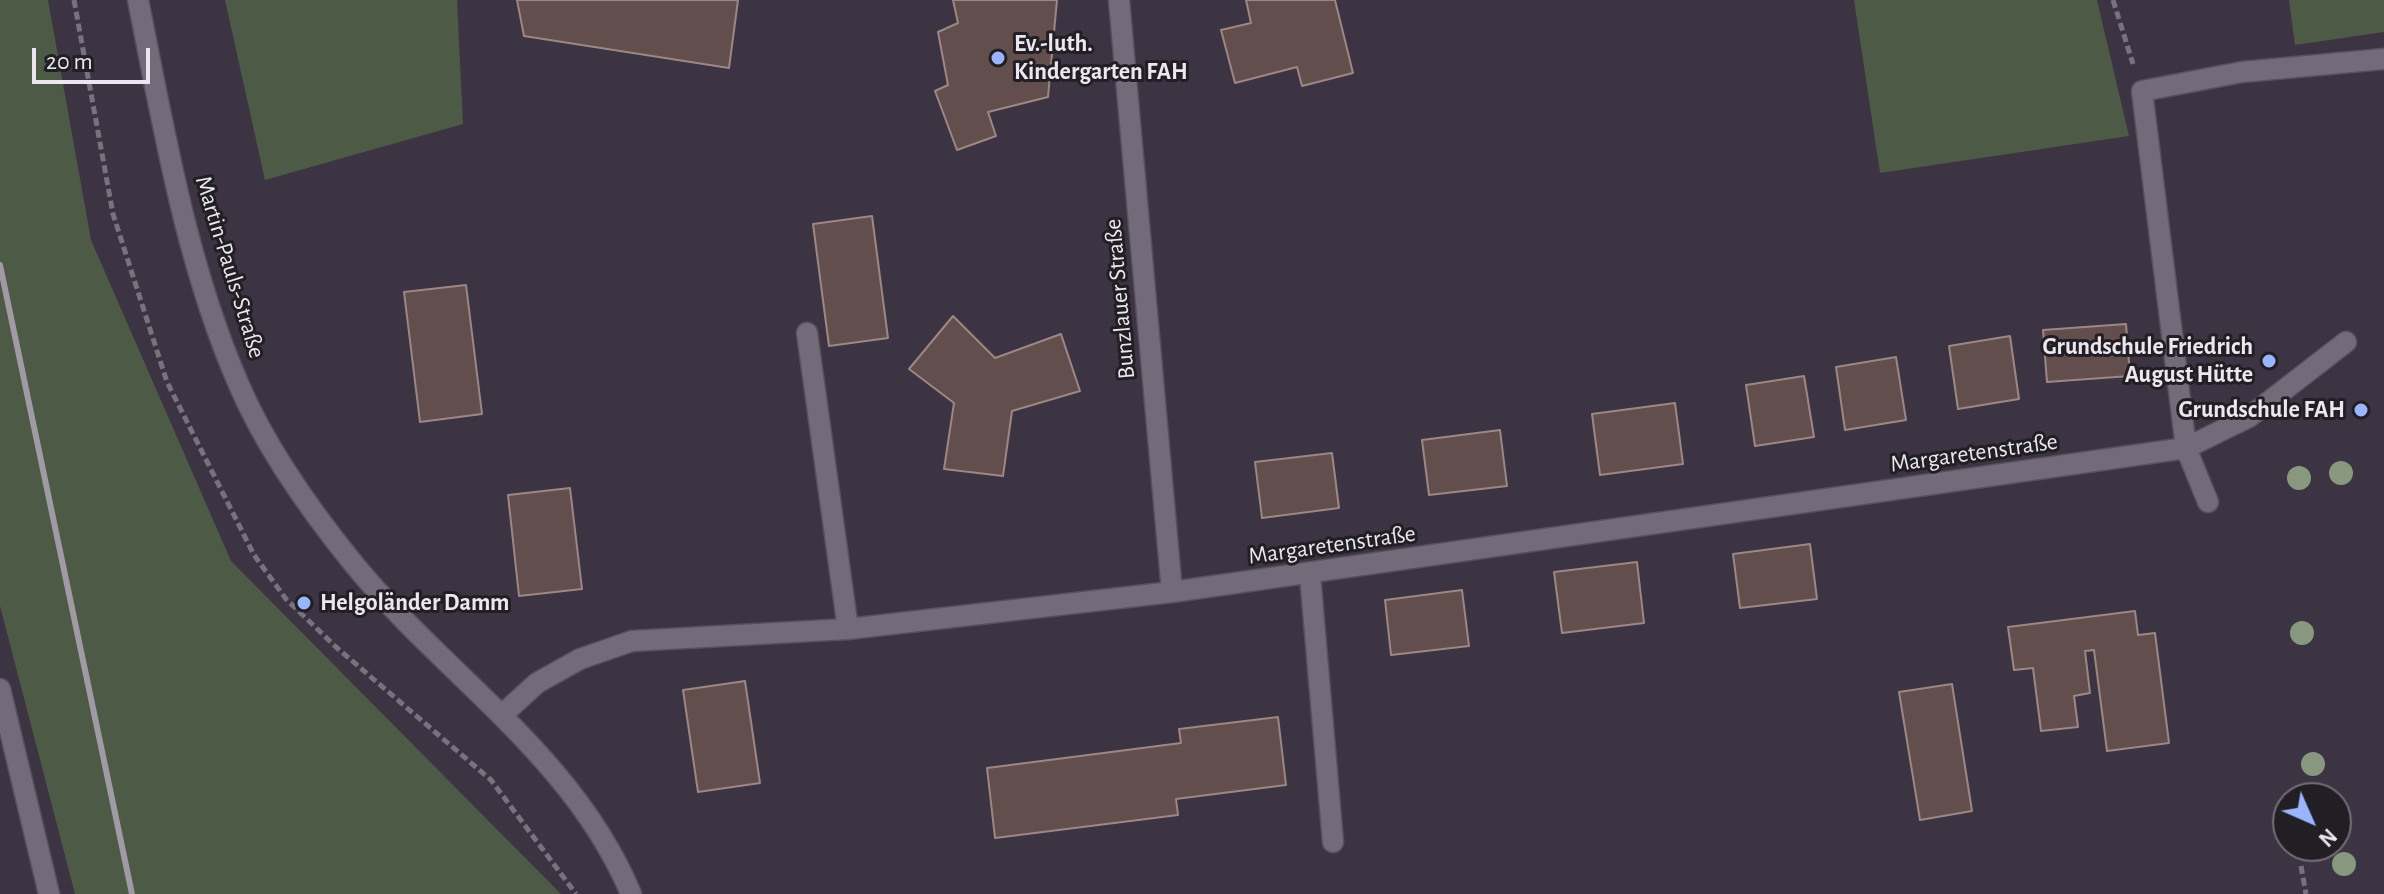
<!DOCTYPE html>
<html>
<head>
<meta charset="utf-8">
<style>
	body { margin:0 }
	#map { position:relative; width:2384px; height:894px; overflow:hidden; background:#3c3442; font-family:"Alegreya Sans",sans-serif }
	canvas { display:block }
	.north { position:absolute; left:2272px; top:782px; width:80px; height:80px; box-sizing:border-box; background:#211e24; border:2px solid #726e75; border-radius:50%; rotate:135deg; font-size:22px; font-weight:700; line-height:32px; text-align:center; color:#ebe6ef }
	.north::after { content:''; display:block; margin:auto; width:28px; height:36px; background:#99b5fd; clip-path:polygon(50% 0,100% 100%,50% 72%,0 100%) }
	.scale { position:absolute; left:32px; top:48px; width:118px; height:36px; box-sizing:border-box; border:4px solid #ebe6ef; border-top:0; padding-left:10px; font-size:24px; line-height:28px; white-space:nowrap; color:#ebe6ef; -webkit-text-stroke:6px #211e24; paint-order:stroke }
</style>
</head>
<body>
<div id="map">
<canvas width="2384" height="894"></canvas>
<div class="north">N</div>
<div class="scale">20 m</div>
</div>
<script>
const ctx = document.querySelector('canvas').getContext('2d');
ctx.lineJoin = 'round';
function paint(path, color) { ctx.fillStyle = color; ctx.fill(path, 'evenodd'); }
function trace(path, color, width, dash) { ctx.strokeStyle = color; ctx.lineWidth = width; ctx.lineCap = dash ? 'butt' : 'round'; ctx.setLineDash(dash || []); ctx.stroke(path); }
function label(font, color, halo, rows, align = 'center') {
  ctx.font = font + ' "Alegreya Sans",sans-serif'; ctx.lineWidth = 6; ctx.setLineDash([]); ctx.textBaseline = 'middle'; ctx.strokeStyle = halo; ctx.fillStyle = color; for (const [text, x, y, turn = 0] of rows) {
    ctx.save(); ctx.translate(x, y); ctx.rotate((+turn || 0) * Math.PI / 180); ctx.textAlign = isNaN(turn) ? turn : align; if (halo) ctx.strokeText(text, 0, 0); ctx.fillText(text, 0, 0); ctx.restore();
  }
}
const green = new Path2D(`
	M0,0h48l43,240 140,321 330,333h-486l-75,-288z
	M225,0h232l6,124 -198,56z
	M1854,0h243l32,136 -249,37z
	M2289,0h95v32l-89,13z`);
const building = new Path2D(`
	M517,0h221l-9,68 -205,-32z
	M953,0h104l-9,97 -60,15 8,24 -39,14 -22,-59 13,-6 -10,-53 20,-9z
	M1246,0h89l18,73 -51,13 -5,-19 -62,16 -14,-53 30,-7z
	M872,216l16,122 -59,8 -16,-122z
	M466,285l16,129 -62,8 -16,-130z
	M953,316l42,42 66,-24 19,57 -68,20 -9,65 -59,-7 10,-66 -45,-34z
	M2126,324l4,52 -83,6 -4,-52z
	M2010,336l9,63 -61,10 -9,-63z
	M1896,357l10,63 -61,10 -9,-63z
	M1804,376l10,61 -59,9 -9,-61z
	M1675,403l8,61 -83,11 -8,-61z
	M1500,430l7,56 -78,9 -7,-55z
	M1332,453l7,55 -77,10 -7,-56z
	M570,488l12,101 -63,7 -11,-101z
	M1810,544l7,55 -77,9 -7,-54z
	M1637,562l7,61 -82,10 -8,-61z
	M1462,590l7,56 -78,9 -6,-55z
	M2135,611l3,24 17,-2 14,110 -62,8 -13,-101 -9,1 5,42 -16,3 4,31 -37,4 -8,-63 -19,2 -6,-43z
	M745,681l15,102 -62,9 -15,-102z
	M1952,684l20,127 -52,9 -21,-128z
	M1278,717l8,68 -110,14 2,16 -183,23 -8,-70 194,-25 -2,-14z`);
const path = new Path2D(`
	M74,0l39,214 54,168 87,173 32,44 50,48 155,133 85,114
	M2113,0l20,64
	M2301,866l5,28`);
const minor = new Path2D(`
	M138,0c26,129 48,264 101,385 27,63 71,125 114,178 91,112 221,193 278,331
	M1119,0l53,592
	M807,333l41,296
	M2208,502l-22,-54 -44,-357 100,-19 142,-13
	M1310,575l23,267
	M0,689l49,205
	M503,714l34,-31 43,-24 52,-18 216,-12 324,-37 1014,-144 63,-31 97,-75`);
const rail = new Path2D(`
	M0,265l132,629`);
const trees = [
	[2341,473],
	[2299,478],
	[2302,633],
	[2313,764],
	[2344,864]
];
const markers = [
	[998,58,8,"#99b5fd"],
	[2269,361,8,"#99b5fd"],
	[2361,410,8,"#99b5fd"],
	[304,603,8,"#99b5fd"]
];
const poiNames = [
	["Ev.-luth.",1014,44],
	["Kindergarten FAH",1014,72],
	["Grundschule Friedrich",2253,347,"right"],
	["August Hütte",2253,375,"right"],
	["Grundschule FAH",2345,410,"right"],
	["Helgoländer Damm",320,603]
];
const streetNames = [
	["Martin-Pauls-Straße",230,267,73],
	["Bunzlauer Straße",1120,299,-95],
	["Margaretenstraße",1974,453,-8],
	["Margaretenstraße",1332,545,-8]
];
paint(green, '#4d5a46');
paint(building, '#624f4d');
trace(building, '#9c8784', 2);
trace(minor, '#57515c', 23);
trace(path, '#79727e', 5, [8, 4]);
trace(minor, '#736a7a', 20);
trace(rail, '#a09aa5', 6);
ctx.fillStyle = '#87987f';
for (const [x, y] of trees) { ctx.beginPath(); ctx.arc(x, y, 12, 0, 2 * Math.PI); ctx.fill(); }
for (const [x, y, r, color] of markers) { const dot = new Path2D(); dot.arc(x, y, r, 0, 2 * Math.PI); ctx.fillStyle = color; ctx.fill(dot); trace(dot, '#211e24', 3); }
label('bold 24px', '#ebe6ef', '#211e24', poiNames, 'left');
label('24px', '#ebe6ef', '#211e24', streetNames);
</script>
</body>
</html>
